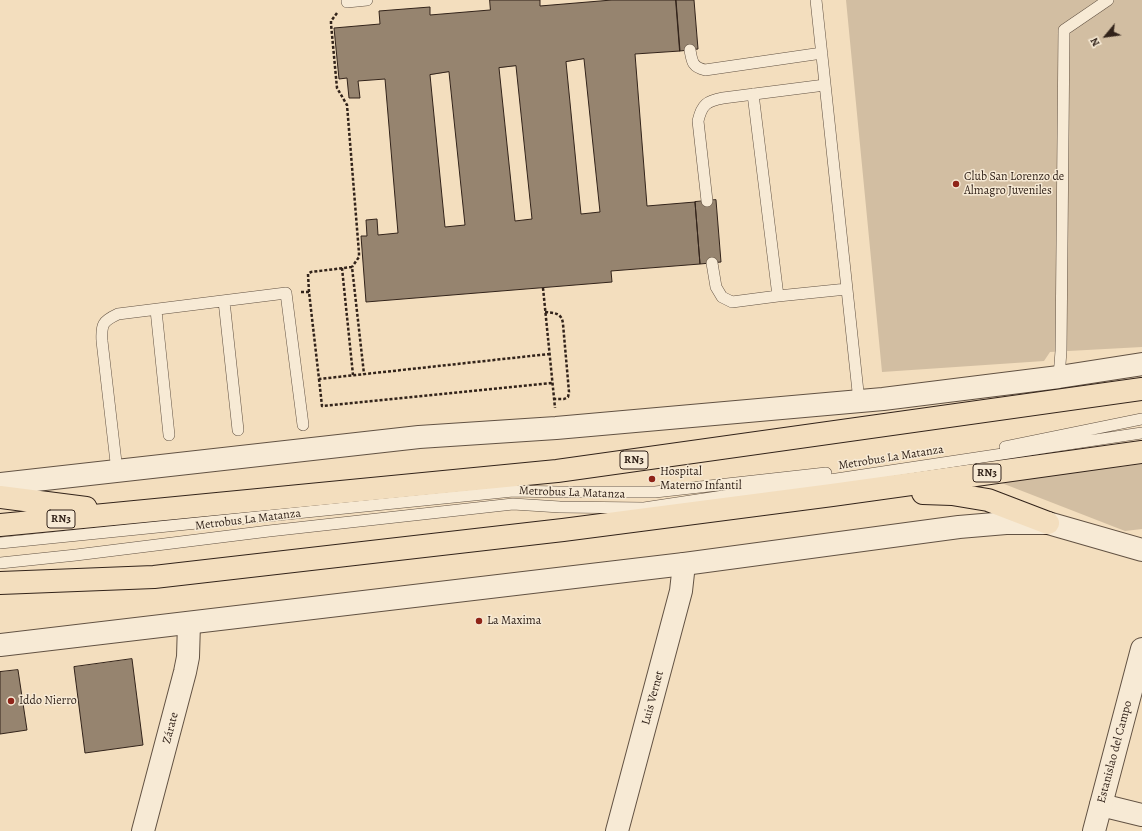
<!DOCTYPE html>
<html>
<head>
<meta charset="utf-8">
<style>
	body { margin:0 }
	#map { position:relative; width:1142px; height:831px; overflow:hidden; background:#f3debe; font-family:Alegreya,serif }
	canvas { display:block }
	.north { position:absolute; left:1086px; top:16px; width:40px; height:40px; -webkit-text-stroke:3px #f7ead5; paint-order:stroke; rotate:241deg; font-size:11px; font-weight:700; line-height:16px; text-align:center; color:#32231a }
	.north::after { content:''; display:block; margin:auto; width:14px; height:18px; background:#32231a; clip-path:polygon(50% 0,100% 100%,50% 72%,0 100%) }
</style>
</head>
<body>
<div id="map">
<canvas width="1142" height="831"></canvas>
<div class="north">N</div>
</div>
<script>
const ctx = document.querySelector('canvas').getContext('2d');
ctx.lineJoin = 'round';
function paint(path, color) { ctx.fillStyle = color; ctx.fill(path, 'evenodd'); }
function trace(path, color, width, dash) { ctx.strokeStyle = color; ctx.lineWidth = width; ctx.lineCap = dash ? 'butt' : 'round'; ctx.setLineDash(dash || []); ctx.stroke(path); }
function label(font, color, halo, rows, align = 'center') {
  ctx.font = font + ' Alegreya,serif'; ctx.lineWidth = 3; ctx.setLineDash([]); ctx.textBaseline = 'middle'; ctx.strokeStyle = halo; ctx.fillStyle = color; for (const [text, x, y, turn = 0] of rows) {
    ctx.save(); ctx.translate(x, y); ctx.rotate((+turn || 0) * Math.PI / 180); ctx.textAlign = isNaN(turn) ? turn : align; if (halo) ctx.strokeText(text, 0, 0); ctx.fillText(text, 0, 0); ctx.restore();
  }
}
const green = new Path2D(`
	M846,0h296v347l-92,5 -6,9 -162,11z
	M1142,464v65l-17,2 -126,-49z`);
const building = new Path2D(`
	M490,0h50v6l72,-6h64l4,51 -45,3 12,152 48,-4 5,62 -89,7 1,11 -246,20 -5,-66h6l-1,-16 11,-1 1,16 20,-2 -13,-154 -27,2 2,17h-11l-2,-20 -8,1 -5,-51 46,-4 -1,-13 51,-4v8l60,-5zM584,59l16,153 -19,2 -15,-152zM516,66l16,153 -17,2 -16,-153zM449,72l16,153 -20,2 -15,-152z
	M676,0h18l4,49 -18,2z
	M716,200l5,62 -21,2 -5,-62z
	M132,659l11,86 -58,8 -11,-86z
	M18,670l9,60 -27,4v-62z`);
const path = new Path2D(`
	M337,13l-6,8v3l6,64 10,17 12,148v4l-7,10
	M342,268l11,107
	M543,288l12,120
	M301,292h8l10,87 230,-25
	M309,292l-1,-18 3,-2 41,-5 12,107
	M545,312c10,1 17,1 18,12l6,68 -1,5 -4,2h-10
	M319,379l3,27 230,-23`);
const service = new Path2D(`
	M347,0v2l20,-2
	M816,0l43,401
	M690,50c2,11 2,17 15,20l117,-17
	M753,94l25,202 69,-7
	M707,201l-9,-80c4,-17 9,-20 25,-23l102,-13
	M712,263l4,24 6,10 10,5 46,-6
	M224,301l14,129
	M156,310l13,125
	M1059,377l2,-26 3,-321 44,-30
	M1005,447l137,-28
	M117,471l-15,-130c-1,-17 1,-20 16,-27l168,-21 17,132
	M0,543l513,-52 45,1h97l171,-19
	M0,563l76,-8 193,-24 244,-27 47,3 84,1 498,-75`);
const minor = new Path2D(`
	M1101,805l41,10
	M143,831l42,-159 3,-15 1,-34
	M617,831l64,-240 3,-27`);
const tertiary = new Path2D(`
	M0,484l419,-47 137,-9 327,-29 176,-22 83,-13
	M0,645l684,-81 275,-37 47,-4h42l94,27
	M1094,831l48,-182`);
const trunk = new Path2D(`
	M923,493l29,1 36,6 60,23
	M0,497l86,11
	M0,525l557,-54 585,-82
	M0,583l154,-6 409,-47 269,-35 310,-43`);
const markers = [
	[956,184,4,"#8f2418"],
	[652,479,4,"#8f2418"],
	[479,621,4,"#8f2418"],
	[11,701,4,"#8f2418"]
];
const shields = [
	[634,460,28],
	[987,473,28],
	[61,519,28]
];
const shieldNames = [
	["RN3",634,460],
	["RN3",987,473],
	["RN3",61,519]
];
const poiNames = [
	["Club San Lorenzo de",964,177],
	["Almagro Juveniles",964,191],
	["Hospital",660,472],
	["Materno Infantil",660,486],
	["La Maxima",487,621],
	["Iddo Nierro",19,701]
];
const streetNames = [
	["Metrobus La Matanza",891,458,-9],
	["Metrobus La Matanza",572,493,2],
	["Metrobus La Matanza",248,520,-7],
	["Luis Vernet",653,698,-75],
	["Zárate",171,728,-75],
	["Estanislao del Campo",1115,752,-75]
];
paint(green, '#d2bea2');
paint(building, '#96846f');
trace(building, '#32231a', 1);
trace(service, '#625243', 12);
trace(minor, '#625243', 24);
trace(tertiary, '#625243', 24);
trace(trunk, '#32231a', 24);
trace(path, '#32231a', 2.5, [3, 2]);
trace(service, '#f7ead5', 11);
trace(minor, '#f7ead5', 22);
trace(tertiary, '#f7ead5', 22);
trace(trunk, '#f3debe', 22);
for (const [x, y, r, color] of markers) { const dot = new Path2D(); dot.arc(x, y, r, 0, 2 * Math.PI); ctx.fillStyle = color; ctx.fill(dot); trace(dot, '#f7ead5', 1.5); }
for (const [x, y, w] of shields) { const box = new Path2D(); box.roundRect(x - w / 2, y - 9, w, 18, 3); ctx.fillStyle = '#f7ead5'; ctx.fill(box); trace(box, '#32231a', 1); }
label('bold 11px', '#32231a', null, shieldNames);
label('12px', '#32231a', '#f7ead5', poiNames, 'left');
label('12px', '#32231a', '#f7ead5', streetNames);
</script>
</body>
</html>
